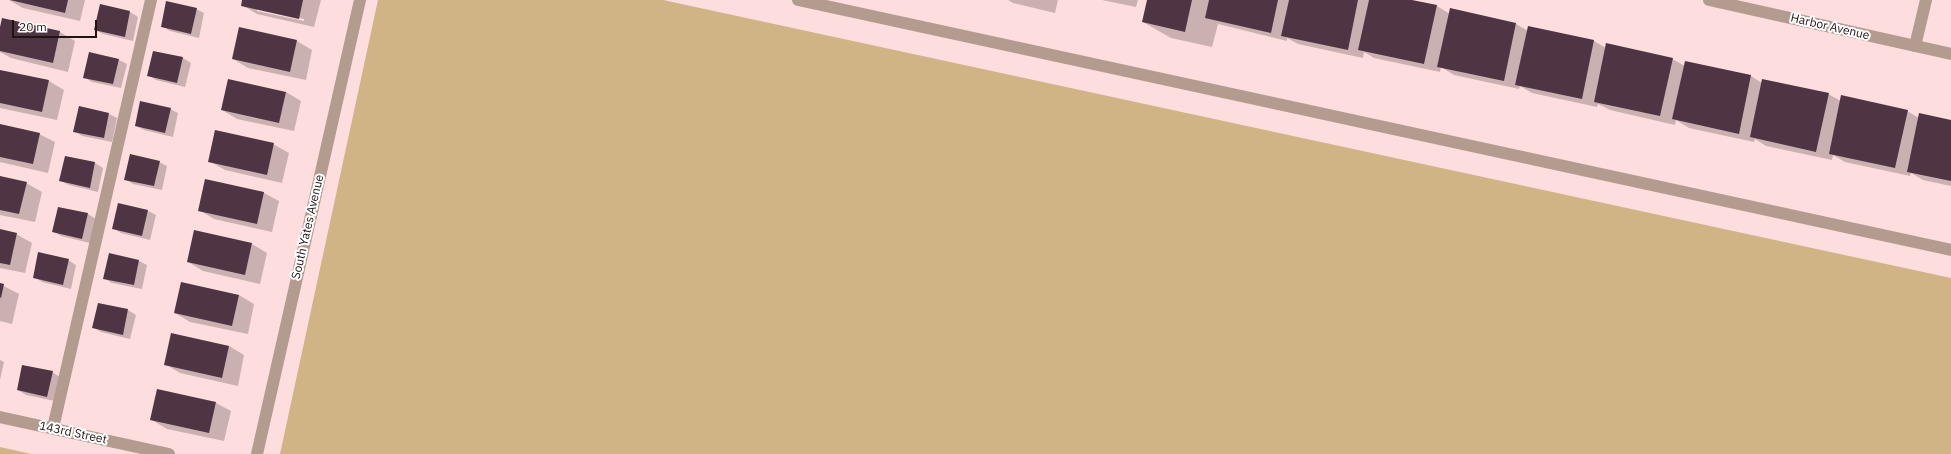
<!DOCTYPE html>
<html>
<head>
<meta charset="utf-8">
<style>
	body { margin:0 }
	#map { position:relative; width:1951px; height:454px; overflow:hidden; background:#fdddde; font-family:"IBM Plex Sans",sans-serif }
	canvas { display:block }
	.scale { position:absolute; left:12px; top:20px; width:85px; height:18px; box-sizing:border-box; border:2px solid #211415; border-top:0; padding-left:5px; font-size:12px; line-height:14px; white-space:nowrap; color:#211415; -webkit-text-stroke:3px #fff; paint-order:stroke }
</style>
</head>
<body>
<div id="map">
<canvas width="1951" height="454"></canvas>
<div class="scale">20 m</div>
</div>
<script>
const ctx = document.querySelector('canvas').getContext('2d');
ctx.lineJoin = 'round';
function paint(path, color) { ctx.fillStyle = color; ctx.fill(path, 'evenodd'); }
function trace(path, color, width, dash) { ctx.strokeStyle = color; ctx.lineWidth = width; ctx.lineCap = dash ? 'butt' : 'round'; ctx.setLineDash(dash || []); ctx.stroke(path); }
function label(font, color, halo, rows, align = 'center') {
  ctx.font = font + ' "IBM Plex Sans",sans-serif'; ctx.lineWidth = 4; ctx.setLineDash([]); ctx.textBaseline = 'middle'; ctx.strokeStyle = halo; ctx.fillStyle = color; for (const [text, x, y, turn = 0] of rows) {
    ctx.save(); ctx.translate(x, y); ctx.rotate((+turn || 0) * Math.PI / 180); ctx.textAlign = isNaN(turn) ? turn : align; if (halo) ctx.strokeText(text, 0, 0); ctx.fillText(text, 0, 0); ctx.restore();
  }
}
const green = new Path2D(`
	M378,0h285l1288,278v176h-1671z
	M0,447l31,7h-31z`);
const shadow = new Path2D(`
	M9,0h76l-5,21 -57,-13z
	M243,0h78l-7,27 -57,-13 -15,-9zM257,9l47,10v2l-47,-10z
	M1008,0h50l-3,13 -42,-10z
	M1102,0h36l-2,7z
	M1148,0h259l30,6 13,8 1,-4 65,14 12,7 1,-4 65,14 12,7 66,11 13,7 66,10 11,7 66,11 13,7 66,10 12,7 32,3v65l-28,-6 -12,-7 -1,3 -65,-14 -12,-7 -1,5 -66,-14 -11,-7 -1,3 -65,-14 -13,-8 -1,5 -65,-15 -12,-6 -1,3 -65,-14 -12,-7 -1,3 -65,-14 -13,-8 -1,5 -66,-14 -10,-6 -1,6 -65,-14 -11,-6v3l-69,-17 -6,23 -41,-9 -28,-16z
	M101,6l29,6 8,5 -5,24 -30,-7 -8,-4z
	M196,9l8,4 -5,25 -29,-7 -8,-5z
	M3,19l57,13 15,9 -7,31 -57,-14 -11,-6v-21z
	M240,29l57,12 15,9 -6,30 -58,-12 -15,-9z
	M183,58l8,5 -6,24 -29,-7 -8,-5z
	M119,60l8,4 -6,24 -29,-6 -8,-5z
	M0,71l49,10 15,9 -7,30 -57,-12z
	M286,92l15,9 -7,30 -57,-12 -15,-9z
	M170,109l8,4 -5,24 -29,-7 -8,-4z
	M109,114l8,4 -5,24 -30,-6 -8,-5z
	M0,125l39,9 16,8 -7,31 -48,-11z
	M273,144l16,9 -7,30 -57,-13 -16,-9z
	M66,157l29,6 8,5 -5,24 -29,-7 -8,-4z
	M159,162l8,4 -5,24 -29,-6 -8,-5z
	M0,178l26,5 16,9 -7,30 -35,-7z
	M264,193l15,8 -7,31 -58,-13 -15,-9z
	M148,211l8,4 -6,25 -29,-7 -8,-5z
	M88,214l8,5 -6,24 -29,-7 -8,-5z
	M0,230l16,4 16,9 -7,30 -25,-5z
	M195,231l57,13 15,9 -7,31 -57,-13 -15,-9z
	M68,260l8,5 -5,24 -29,-7 -8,-5z
	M139,261l8,4 -5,24 -30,-6 -8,-5z
	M182,283l57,12 15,9 -6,30 -58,-12 -15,-9z
	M0,284l19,10 -7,30 -12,-3z
	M99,304l29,6 8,5 -6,24 -29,-7 -8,-5z
	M172,334l57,12 15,9 -6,31 -58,-13 -15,-9z
	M0,360l4,2 -4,18z
	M52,372l8,5 -5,24 -29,-6 -8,-5z
	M216,403l15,8 -7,30 -57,-12 -15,-9z`);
const building = new Path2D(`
	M10,0h58l-3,13z
	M242,0h61l-4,19 -58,-13z
	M1147,0h45l-7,32 -43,-10z
	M1209,0h69l-7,33 -66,-15z
	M1289,0h69l-10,50 -67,-14z
	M1369,0h43l25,5 -13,59 -66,-14z
	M166,1l31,7 -6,26 -30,-7z
	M100,4l30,7 -5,26 -31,-7z
	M1450,8l66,15 -12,58 -67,-14z
	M2,18l58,13 -7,32 -53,-12v-24z
	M1528,26l66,14 -12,59 -67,-14z
	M239,27l58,13 -7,32 -58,-13z
	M1606,43l67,15 -13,58 -66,-14z
	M153,51l30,6 -6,26 -30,-7z
	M89,52l30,7 -6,25 -30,-6z
	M1685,61l66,14 -12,59 -67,-15z
	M0,70l49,10 -7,32 -42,-9z
	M228,79l58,13 -7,31 -58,-13z
	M1762,79l67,14 -13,59 -66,-15z
	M1841,95l67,15 -13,58 -66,-14z
	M140,101l31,7 -6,25 -30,-7z
	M79,106l30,7 -5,25 -31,-6z
	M1919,113l32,7v61l-44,-9z
	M0,124l40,9 -7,31 -33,-7z
	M215,130l59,13 -7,32 -59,-13z
	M130,154l30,7 -6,25 -30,-6z
	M65,156l30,6 -5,26 -31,-7z
	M0,176l27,6 -8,32 -19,-4z
	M205,179l59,13 -7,32 -59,-13z
	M118,203l30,7 -6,26 -30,-7z
	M58,207l30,6 -6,26 -30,-7z
	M0,229l17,4 -7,32 -10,-2z
	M194,230l58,13 -7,32 -58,-13z
	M38,252l31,7 -6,26 -30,-7z
	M109,253l30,7 -5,25 -31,-6z
	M181,282l58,13 -7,31 -58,-13z
	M0,283l4,1 -3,14 -1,-1z
	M98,303l30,6 -5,26 -31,-7z
	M171,333l58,13 -7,32 -58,-13z
	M22,365l31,6 -6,26 -30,-7z
	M157,389l59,13 -7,31 -59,-13z`);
const lane = new Path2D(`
	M798,0l1153,250
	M1915,46l11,-46
	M53,428l98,-428`);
const street = new Path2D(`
	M1709,0l242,54
	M0,417l169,37
	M257,454l103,-454`);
const streetNames = [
	["Harbor Avenue",1830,27,13],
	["South Yates Avenue",308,227,-77],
	["143rd Street",73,433,12]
];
paint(green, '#d0b486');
paint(shadow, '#0003');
paint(building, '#4f3544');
trace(lane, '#b49b8f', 12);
trace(street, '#b49b8f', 12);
label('12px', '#211415', '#fff', streetNames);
</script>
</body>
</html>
